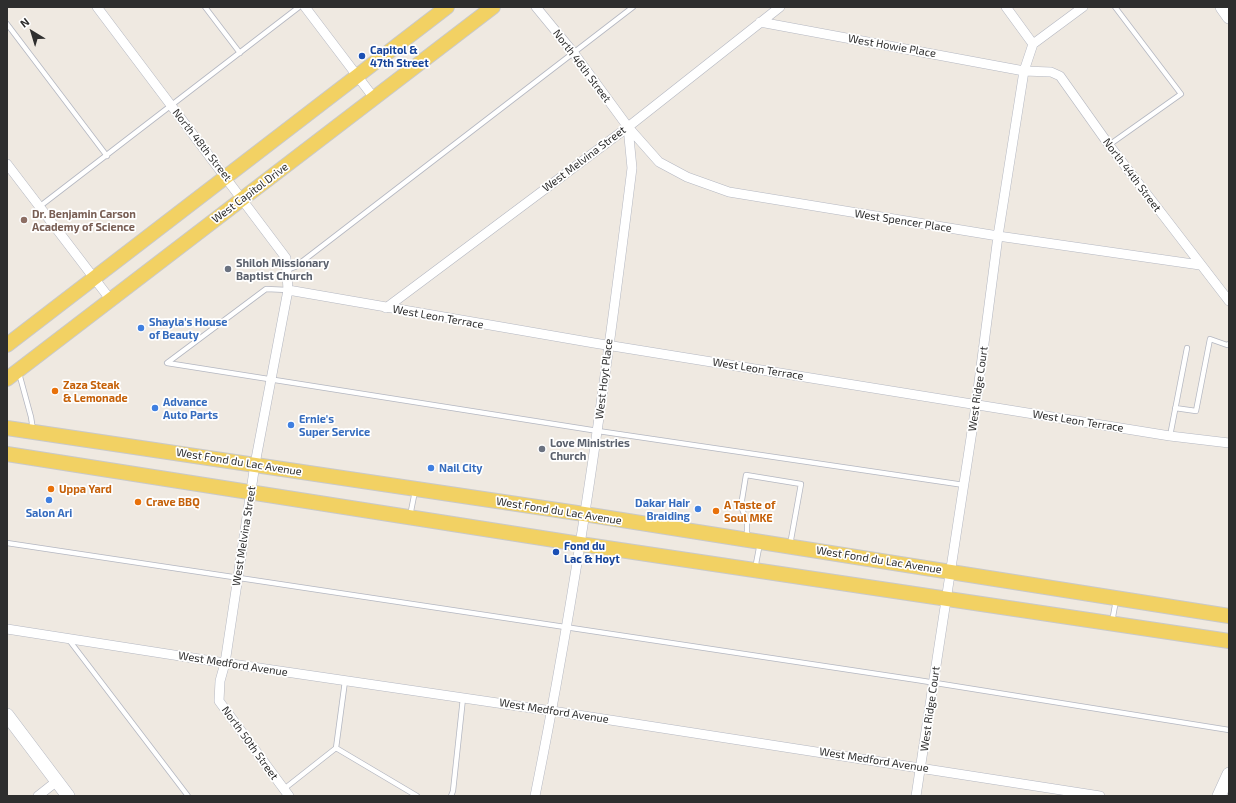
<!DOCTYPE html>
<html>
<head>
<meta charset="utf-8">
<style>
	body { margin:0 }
	#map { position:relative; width:1236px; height:803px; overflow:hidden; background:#efe9e1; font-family:"Exo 2",sans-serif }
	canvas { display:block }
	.frame { position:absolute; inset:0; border:8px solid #2e2e2e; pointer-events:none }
	.north { position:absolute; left:12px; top:12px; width:40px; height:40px; -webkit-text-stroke:3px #fff; paint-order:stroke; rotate:322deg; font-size:11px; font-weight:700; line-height:16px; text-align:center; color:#2e2e2e }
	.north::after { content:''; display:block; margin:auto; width:14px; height:18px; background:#2e2e2e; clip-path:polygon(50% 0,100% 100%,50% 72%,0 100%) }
</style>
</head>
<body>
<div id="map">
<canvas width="1236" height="803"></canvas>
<div class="frame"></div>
<div class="north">N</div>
</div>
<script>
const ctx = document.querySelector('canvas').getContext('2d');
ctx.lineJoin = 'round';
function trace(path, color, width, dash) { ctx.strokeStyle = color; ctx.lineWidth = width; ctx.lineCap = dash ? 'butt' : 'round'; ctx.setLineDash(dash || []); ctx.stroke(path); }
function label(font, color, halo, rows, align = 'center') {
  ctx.font = font + ' "Exo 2",sans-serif'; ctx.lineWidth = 3.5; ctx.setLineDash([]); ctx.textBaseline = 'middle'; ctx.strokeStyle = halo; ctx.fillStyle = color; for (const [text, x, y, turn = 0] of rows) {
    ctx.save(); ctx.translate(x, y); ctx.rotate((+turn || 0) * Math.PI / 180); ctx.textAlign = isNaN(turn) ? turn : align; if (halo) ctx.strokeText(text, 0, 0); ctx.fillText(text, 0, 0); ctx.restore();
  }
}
const lane = new Path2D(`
	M205,7l35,46
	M7,24l100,132
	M1109,145l72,-51 -66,-87
	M39,207l260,-200
	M287,270l8,-3 338,-260
	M288,290l-22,-1 -99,74 431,68 366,54
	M19,373l12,44 2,13
	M1175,408l21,3 14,-72 17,6 2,-1
	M1170,436l17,-88
	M410,516l5,-25
	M747,538v-16l-6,-16 5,-31 55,9 -11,61
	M7,543l910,137 312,50
	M755,569l5,-26
	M1112,622l4,-22
	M69,640l119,156
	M336,748l81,48
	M284,789l52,-41 9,-67
	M451,796l2,-5 10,-93`);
const street = new Path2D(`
	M97,7l189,251 2,32 -33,174 -30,199 -5,18 -1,20 70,95
	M305,7l69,91
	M536,7l37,45 55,75 31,35 28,15 42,15 269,44 202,29
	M1006,7l27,37
	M760,22l264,49 27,1 9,4 49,69 120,156
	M7,164l103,135
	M288,290l306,53 576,93 59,7
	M386,308l242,-181 152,-120
	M7,629l218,34 327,48 548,85
	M38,796l19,-15
	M535,796c42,-208 71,-418 97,-628l-4,-41
	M916,796l60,-391 22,-169 26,-165 9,-27 50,-37`);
const secondary = new Path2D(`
	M1222,7l7,10
	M7,715l61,81
	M1219,796l10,-22`);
const primary = new Path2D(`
	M7,345l440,-338
	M7,379l486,-372
	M7,428l577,86 645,102
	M7,454l573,90 649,97`);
const markers = [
	[362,56,4,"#1a4fb4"],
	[24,220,4,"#8d6e63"],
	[228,269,4,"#6b7280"],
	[141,328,4,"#3f7fe0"],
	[55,391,4,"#e8710a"],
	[155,408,4,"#3f7fe0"],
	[291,425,4,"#3f7fe0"],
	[542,449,4,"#6b7280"],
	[431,468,4,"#3f7fe0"],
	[51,489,4,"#e8710a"],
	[49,500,4,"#3f7fe0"],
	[138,502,4,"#e8710a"],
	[698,509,4,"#3f7fe0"],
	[716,511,4,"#e8710a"],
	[556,552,4,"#1a4fb4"]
];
const streetNames = [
	["West Howie Place",892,46,10],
	["North 46th Street",582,66,53],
	["North 48th Street",202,145,52],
	["West Melvina Street",584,159,-37],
	["North 44th Street",1132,175,53],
	["West Capitol Drive",250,193,-37],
	["West Spencer Place",903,221,9],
	["West Leon Terrace",438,317,10],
	["West Leon Terrace",758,369,9],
	["West Hoyt Place",604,379,-83],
	["West Ridge Court",978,389,-82],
	["West Leon Terrace",1078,421,9],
	["West Fond du Lac Avenue",239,462,9],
	["West Fond du Lac Avenue",559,511,9],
	["West Melvina Street",244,536,-81],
	["West Fond du Lac Avenue",879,560,9],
	["West Medford Avenue",233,664,9],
	["West Ridge Court",930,709,-82],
	["West Medford Avenue",554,711,9],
	["North 50th Street",250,743,54],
	["West Medford Avenue",874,760,9]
];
const transitNames = [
	["Capitol &",370,50],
	["47th Street",370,63],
	["Fond du",564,546],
	["Lac & Hoyt",564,559]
];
const educationNames = [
	["Dr. Benjamin Carson",32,214],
	["Academy of Science",32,227]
];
const worshipNames = [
	["Shiloh Missionary",236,263],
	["Baptist Church",236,276],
	["Love Ministries",550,443],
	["Church",550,456]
];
const shopNames = [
	["Shayla's House",149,322],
	["of Beauty",149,335],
	["Advance",163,402],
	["Auto Parts",163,415],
	["Ernie's",299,419],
	["Super Service",299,432],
	["Nail City",439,468],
	["Dakar Hair",690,503,"right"],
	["Braiding",690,516,"right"],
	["Salon Ari",49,513,"center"]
];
const foodNames = [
	["Zaza Steak",63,385],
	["& Lemonade",63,398],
	["Uppa Yard",59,489],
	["Crave BBQ",146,502],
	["A Taste of",724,505],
	["Soul MKE",724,518]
];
trace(lane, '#b4b7c1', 6);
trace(street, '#b4b7c1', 10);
trace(secondary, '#b4b7c1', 14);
trace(primary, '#c9c9c9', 16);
trace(lane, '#fff', 4.5);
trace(street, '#fff', 9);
trace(secondary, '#fff', 13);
trace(primary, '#f2d163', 14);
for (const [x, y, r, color] of markers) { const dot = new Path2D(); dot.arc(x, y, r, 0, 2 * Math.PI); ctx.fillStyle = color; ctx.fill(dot); trace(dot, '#fff', 1.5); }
label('11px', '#2e2e2e', '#fff', streetNames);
label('bold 11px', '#164399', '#fff', transitNames, 'left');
label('bold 11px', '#785e54', '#fff', educationNames, 'left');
label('bold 11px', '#5b616d', '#fff', worshipNames, 'left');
label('bold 11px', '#366cbe', '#fff', shopNames, 'left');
label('bold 11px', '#c56008', '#fff', foodNames, 'left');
</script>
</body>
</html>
